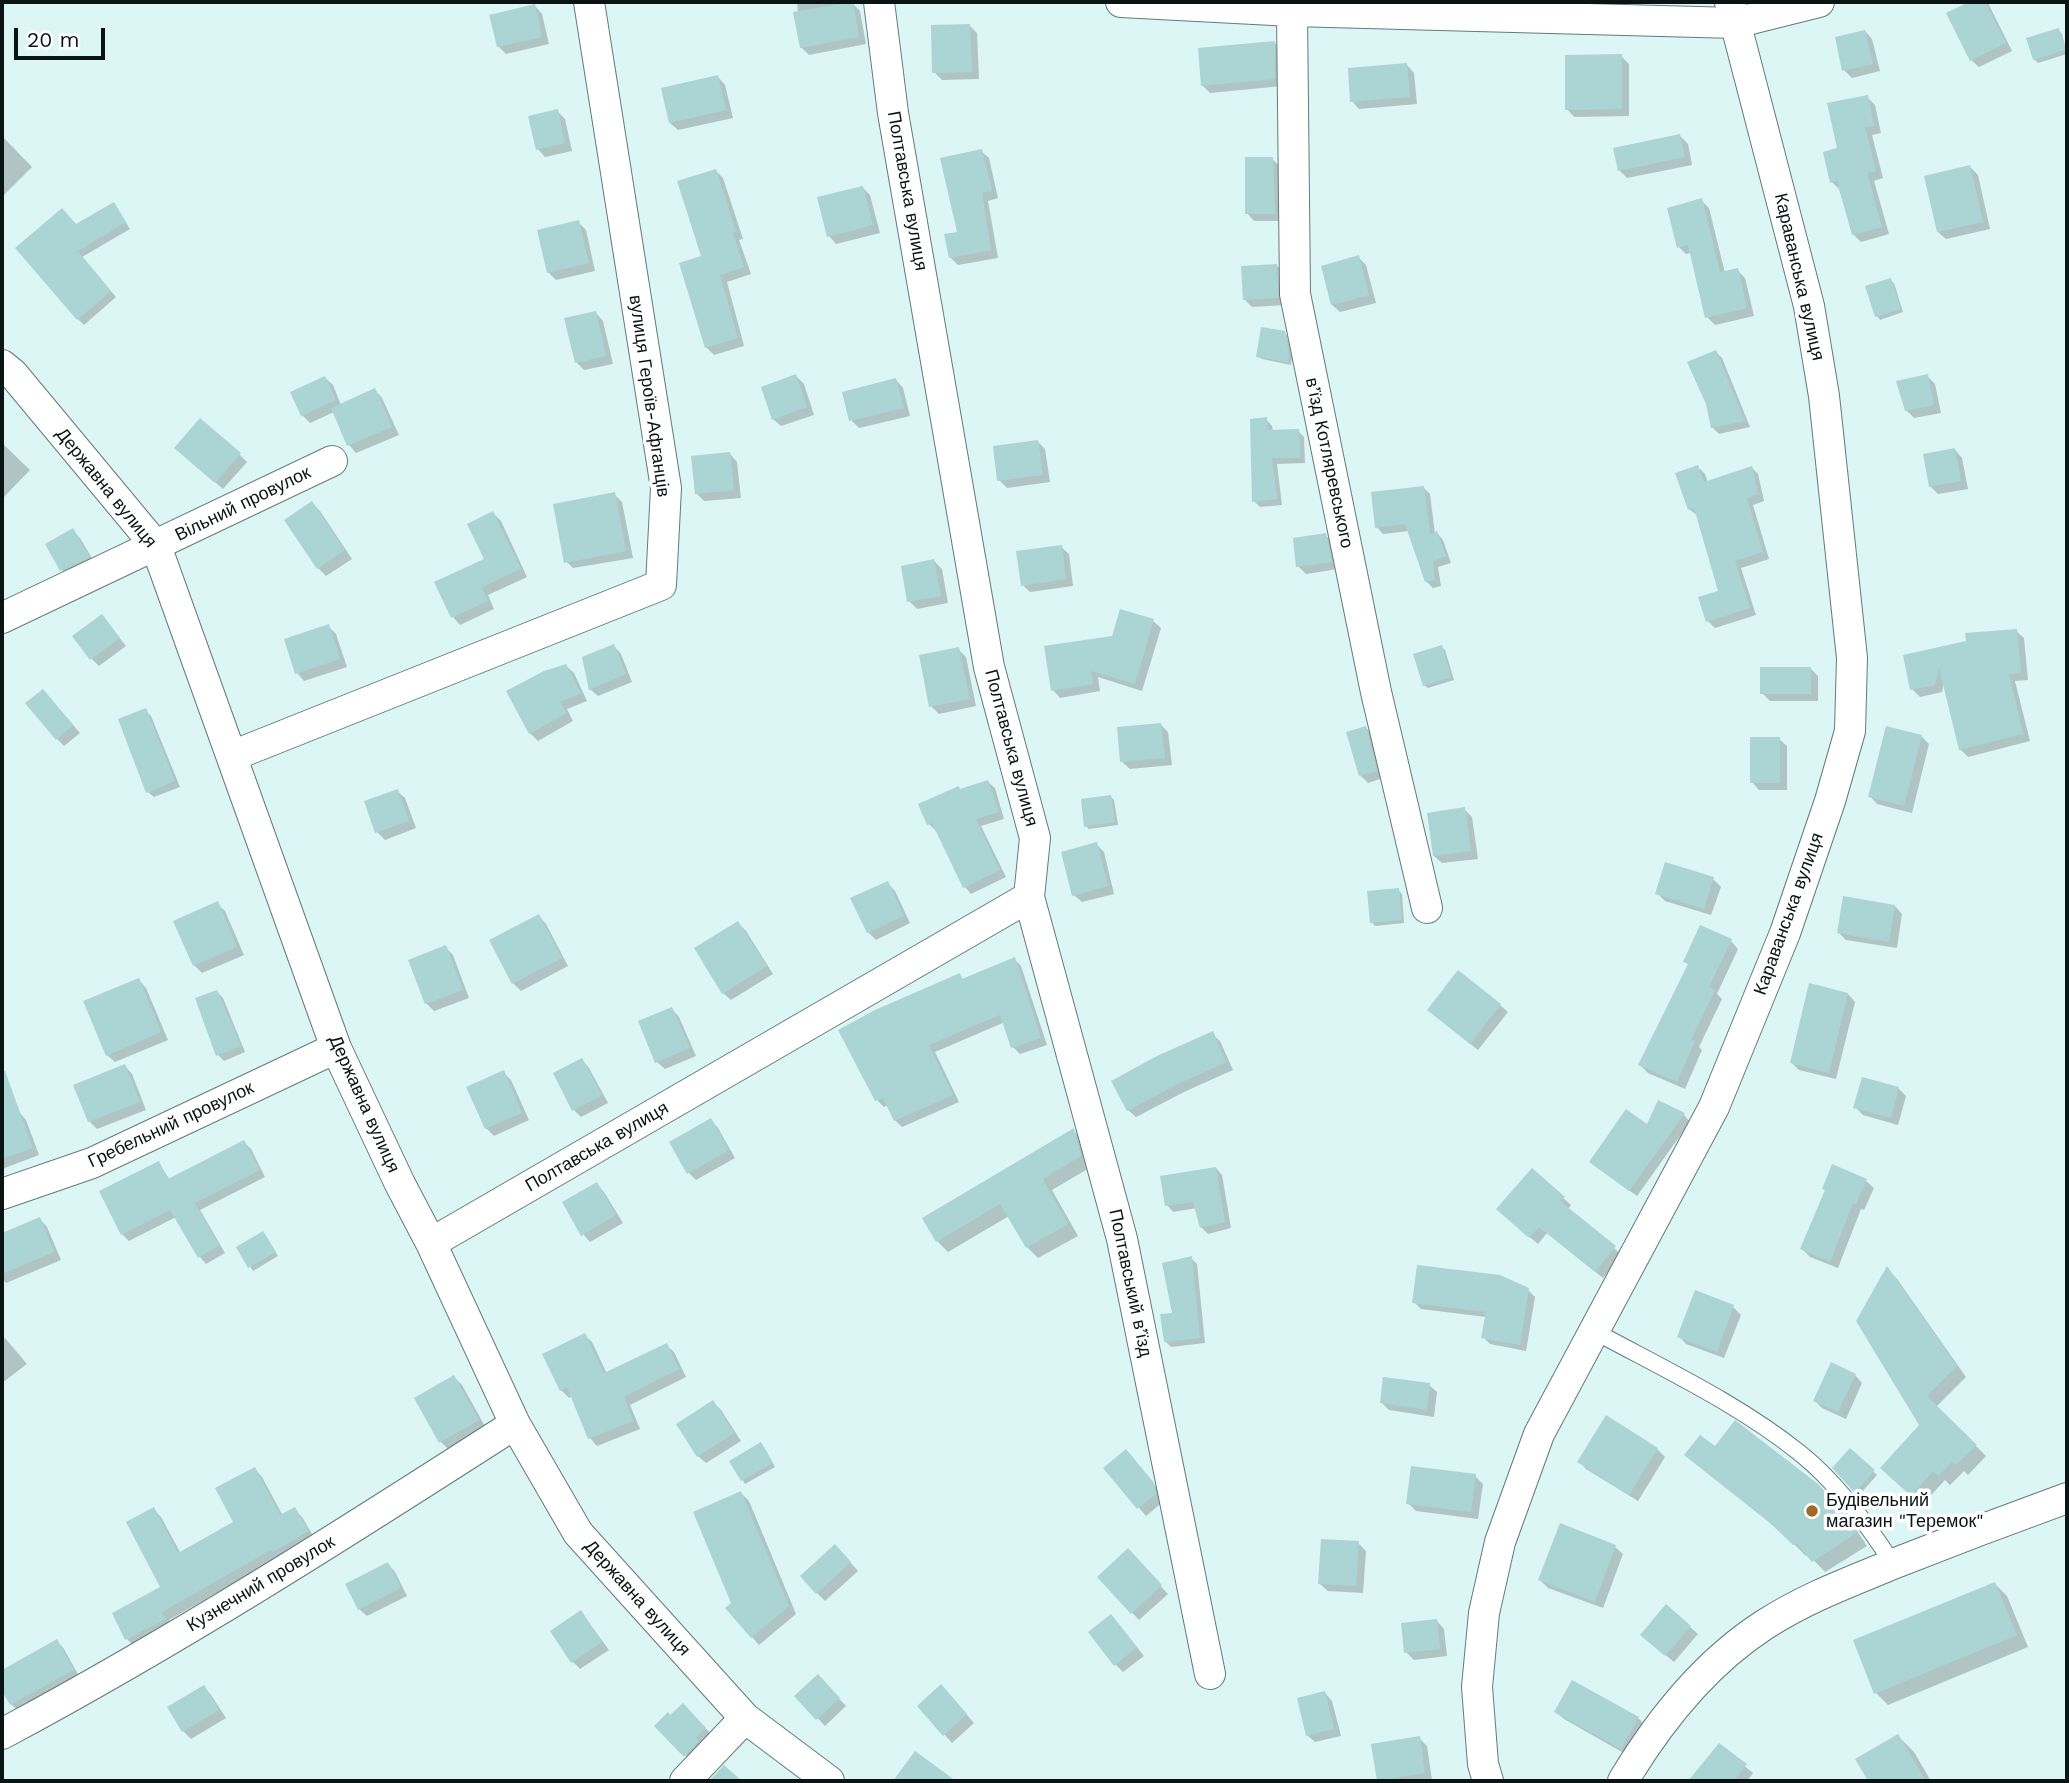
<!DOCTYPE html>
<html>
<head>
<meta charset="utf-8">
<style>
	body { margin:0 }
	#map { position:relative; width:2069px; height:1783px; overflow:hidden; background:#dcf5f5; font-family:"Work Sans",sans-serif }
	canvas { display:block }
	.frame { position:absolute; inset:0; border:4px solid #0b1414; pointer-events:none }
	.scale { position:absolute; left:14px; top:28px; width:91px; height:32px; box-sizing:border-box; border:4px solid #0b1414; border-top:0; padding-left:9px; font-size:21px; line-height:24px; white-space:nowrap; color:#0b1414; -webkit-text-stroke:5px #fff; paint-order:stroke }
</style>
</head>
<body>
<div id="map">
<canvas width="2069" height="1783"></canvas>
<div class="frame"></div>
<div class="scale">20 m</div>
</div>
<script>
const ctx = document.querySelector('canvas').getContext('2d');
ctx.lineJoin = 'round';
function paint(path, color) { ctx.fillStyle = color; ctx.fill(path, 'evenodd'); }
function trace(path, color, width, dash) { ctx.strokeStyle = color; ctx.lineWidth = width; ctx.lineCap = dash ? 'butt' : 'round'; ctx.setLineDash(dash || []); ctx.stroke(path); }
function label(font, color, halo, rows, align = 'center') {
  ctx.font = font + ' "Work Sans",sans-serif'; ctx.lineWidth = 7; ctx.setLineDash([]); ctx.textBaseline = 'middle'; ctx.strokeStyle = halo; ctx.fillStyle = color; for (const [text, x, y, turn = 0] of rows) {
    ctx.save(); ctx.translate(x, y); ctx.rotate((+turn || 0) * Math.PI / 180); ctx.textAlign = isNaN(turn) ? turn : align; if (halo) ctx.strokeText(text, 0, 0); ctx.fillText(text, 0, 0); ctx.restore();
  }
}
const shadow = new Path2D(`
	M797,2l55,1 8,8 6,33 -57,11 -8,-8z
	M1636,2h18l-14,3z
	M1973,2h13l3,3 23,46 -33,16 -8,-7 -23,-46z
	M535,6l7,8 7,30 -43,10 -8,-8z
	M970,26l7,7 2,46 -37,1 -8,-8z
	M2058,30l4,4 5,20 -29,9 -4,-4z
	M1865,31l7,8 8,32 -28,7 -8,-8z
	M1274,42l8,8v36l-72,7 -8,-8z
	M1621,56l8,8v52l-55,1 -7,-8z
	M1407,65l7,8 3,31 -58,5 -7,-8z
	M718,77l7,8 8,33 -55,12 -8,-7z
	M1867,97l8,8 6,28 -9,2 11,43 -9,3 15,53 -28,8 -8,-8 -14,-45 -7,-7 7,-32z
	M557,111l8,8 7,32 -27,6 -7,-8z
	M2,136l30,31 -30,30z
	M1680,136l8,8 4,21 -65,13 -8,-8z
	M981,151l8,7 9,40 -10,3 10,57 -40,7 -8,-8z
	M1272,159l8,7 2,55h-28l-7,-8z
	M1970,167l8,8 12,54 -44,10 -8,-7z
	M716,171l7,7 20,61 -4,1 12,34 -24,8 17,64 -30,9 -8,-8 -3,-90z
	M863,188l7,7 10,38 -44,11 -7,-8z
	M1701,200l8,8 16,65 12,-3 8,8 9,38 -39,9 -8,-8 -16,-64 -5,1 -7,-7z
	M114,204l16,25 -48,28 34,40 -32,28 -6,-6 -1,-93z
	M578,222l8,8 9,41 -39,9 -8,-8z
	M1358,257l8,8 10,38 -36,9 -8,-7z
	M1277,266l7,7 1,32 -33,2 -8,-8z
	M1890,280l4,3 9,29 -23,8 -3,-4z
	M596,313l7,8 10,43 -29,6 -8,-8z
	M1284,332l3,4 5,22 -1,7 -29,-6 -4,-3z
	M1716,352l6,6 28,69 -31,7 -7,-7 -4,-23z
	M796,376l8,8 10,31 -33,11 -8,-7z
	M1927,376l8,8 6,29 -27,5 -8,-8z
	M325,378l8,7 8,20 34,-15 7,8 17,37 -43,18 -7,-8 -15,-33 -24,11 -8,-8z
	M896,380l7,8 7,28 -51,12 -8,-8z
	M1266,419l6,7 1,5h25l6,6 1,26 -28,1 5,41 -22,2 -6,-6z
	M1038,442l7,7 5,33 -43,6 -8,-8z
	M2,443l28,27 -28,29z
	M1955,450l7,8 6,31 -30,5 -8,-8z
	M239,454l8,8 -24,27 -39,-34z
	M730,454l7,8 4,36 -37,3 -8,-8z
	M1698,467l7,7 3,9 44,-15 6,6 6,27 -11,4 16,54 -28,9 15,47 -41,13 -7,-7 12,-29 -22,-76 -9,-7z
	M1423,487l7,7 5,40 2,-1 6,7 8,23 -13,4 3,19 -8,2 -7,-7 -17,-50 -26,3 -6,-7z
	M614,494l8,8 11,56 -60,10 -8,-8z
	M312,503l8,8 32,48 -26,17 -8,-8 -31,-48z
	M493,513l8,8 26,56 -39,18 6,14 -34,16 -7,-8 33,-57z
	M72,530l8,8 16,27 -27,13 -7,-8z
	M1325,535l8,8 5,26 -32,5 -8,-8z
	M1061,547l8,7 4,32 -43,6 -7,-7z
	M934,561l8,8 6,34 -31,6 -8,-8z
	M102,616l24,30 -27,20 -7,-7z
	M1153,621l8,7 -19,63 -44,-14 2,14 -40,7 -7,-8 61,-52z
	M328,626l8,8 11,33 -43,14 -7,-8z
	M2016,631l8,7 4,42 -13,1 15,60 -62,16 -8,-8 -16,-66 -2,9 -22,5 -8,-8 -7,-32z
	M614,646l7,8 11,28 -34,14 -8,-7z
	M1441,647l4,3 9,30 -26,8 -4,-3z
	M958,649l8,8 10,49 -37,8 -8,-8z
	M566,666l8,7 13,28 -20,8 6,12 -35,20 -8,-8z
	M1811,669l7,7v25h-48l-8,-8z
	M51,699l29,34 -16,13 -7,-7z
	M145,710l6,6 29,71 -26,10 -6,-5z
	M1161,725l7,7 4,33 -42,4 -8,-7z
	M1365,727l8,8 10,43 -15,5 -7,-7 -13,-43z
	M1921,736l8,8 -17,69 -35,-9 -7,-8z
	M1779,739l8,7v44h-28l-7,-8z
	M988,782l7,6 9,31 -23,7 25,51 -35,17 -6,-7 -27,-57 -2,1 -7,-7 -8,-19z
	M397,791l8,7 11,30 -31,12 -8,-8z
	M1111,797l3,3 4,25 -29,4 -3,-3z
	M1464,809l8,8 6,42 -36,4 -8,-7z
	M1096,844l8,8 10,42 -32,8 -8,-7z
	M1713,879l8,8 -10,28 -46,-14 -8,-8z
	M887,883l8,8 15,32 -34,17 -8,-8z
	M1398,890l4,4 2,29 -29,3 -3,-4z
	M217,904l8,7 19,44 -42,18 -8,-8z
	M1895,906l7,8 -5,34 -51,-8 -8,-8z
	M539,916l7,8 22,42 -47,25 -8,-8z
	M738,923l8,8 27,43 -42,26 -8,-7z
	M1731,941l7,8 -21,45 5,5 -23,48 3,3 -17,39 -37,-16 -8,-8z
	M445,947l8,8 16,43 -35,13 -8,-8z
	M1014,959l7,7 26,79 -27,9 -7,-7 -8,-25 -70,30 24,50 -57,25 -7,-7 -7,-15 -4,2 -7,-7 82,-125 5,5z
	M139,980l7,8 22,52 -53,22 -8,-7z
	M217,992l6,6 22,54 -21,9 -6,-6z
	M1848,994l7,8 -19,77 -37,-9 -7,-7z
	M1500,1005l8,7 -30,38 -41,-33z
	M672,1009l7,8 17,39 -31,13 -8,-7z
	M1212,1034l8,7 13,29 -49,22 -48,25 -8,-7z
	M582,1060l7,8 19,35 -27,14 -7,-7z
	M125,1066l7,8 14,36 -49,19 -8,-8z
	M503,1072l8,8 18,40 -35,16 -8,-8z
	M1898,1088l8,8 -8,29 -35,-10 -8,-8z
	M19,1112l7,8 13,35 -37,14v-51z
	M1684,1115l6,7 -53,74 -39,-28 50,-41z
	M711,1120l7,8 17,30 -39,22 -7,-7z
	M1073,1130l11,11 7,26 -39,23 26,46 -40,22 -11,-11 -18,-31 -61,36 -11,-11z
	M244,1142l7,7 14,28 -65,33 25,43 -19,11 -6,-7 -24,-40 -47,24 -7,-7 -21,-42 57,-29 12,17z
	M1216,1168l6,7 9,53 -23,6 -6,-6 -5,-20 -24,4 -6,-7z
	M1866,1181l8,7 -10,22 -3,-1 -23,59 -28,-11 -8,-8z
	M596,1184l8,8 19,31 -33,19 -7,-8z
	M1563,1198l8,7 -3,4 54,46 -19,23 -56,-45 -9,11 -32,-27z
	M40,1219l7,8 14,33 -55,23 -4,-5v-43z
	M266,1236l12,20 -25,15 -15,-23z
	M1191,1258l6,6 8,79 -34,4 -6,-6z
	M1887,1269l10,10 69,98 -30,30 50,49 -18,19 -4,-4 -14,14 -5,-5 -23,25 -29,-26 29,-53z
	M1528,1290l7,7 -9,54 -36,-7 -7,-7 3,-20 -65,-8 -7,-7z
	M1733,1307l8,8 -17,43 -38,-14 -7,-8z
	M584,1335l8,7 15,32 59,-29 8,7 12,25 -56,28 10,24 -43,17 -7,-8 -17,-42 -4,2 -8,-8z
	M5,1338l22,26 -25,19v-42z
	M1855,1375l7,8 -16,36 -24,-11 -7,-7z
	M454,1377l8,8 24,43 -38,21 -7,-7z
	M1429,1385l8,7 -3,25 -45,-7 -7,-7z
	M713,1402l8,8 20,31 -35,22 -8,-7z
	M1607,1418l50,31 8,8 -27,44 -52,-32 -7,-8z
	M764,1447l11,20 -30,17 -14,-23z
	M1715,1449l114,50 23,24 15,23 -42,26 -17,-18 -2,2 -21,-21 -98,-80z
	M1850,1450l27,25 -18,20 -24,-27z
	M1133,1459l28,34 2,9 -17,14 -40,-48z
	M255,1469l7,8 21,39 11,-7 8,8 13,22 -35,18 -111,63 3,7 -38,19 -7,-7 36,-51 -10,-79 8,8 20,37 54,-32z
	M1475,1476l8,8 -5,35 -62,-8 -8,-8z
	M741,1493l8,8 47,113 -37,31 -7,-8z
	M1358,1543l8,8 -3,42 -35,-2 -8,-7z
	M1615,1547l8,7 -20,54 -55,-20 -8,-8z
	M1128,1551l40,43 -29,26 -40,-43z
	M843,1554l15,17 -33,30 -8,-8z
	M388,1564l7,8 12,24 -40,20 -8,-7z
	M1995,1584l12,12 21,51 -140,58 -12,-12z
	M581,1612l28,38 -29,19 -8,-8z
	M1437,1621l7,8 3,27 -33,4 -8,-8z
	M1118,1624l26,32 -21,16 -8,-8z
	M1690,1627l8,7 -24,28 -24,-20z
	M57,1641l7,8 16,29 -61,34 -8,-8 -9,-17v-15z
	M818,1677l28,29 -21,20 -28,-30z
	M204,1687l7,8 15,23 -35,21 -8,-8z
	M1325,1693l7,8 9,35 -26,6 -8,-7z
	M949,1694l25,29 -22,20 -33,-37z
	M683,1705l30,31 -20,27 -36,-37z
	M1556,1712l82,6 8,8 -17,30 -65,-37z
	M1898,1736l16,16 17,29h-61l-13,-21z
	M1419,1738l8,8 5,34 -52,1 -1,-1z
	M1719,1745l34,28 -6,8 -55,-1z`);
const building = new Path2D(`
	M853,2l6,35 -59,11 -7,-36z
	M1969,2h16l21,41 -36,18 -24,-48z
	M535,4l7,33 -45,10 -8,-32z
	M970,24l2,48 -40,1 -1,-48z
	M2059,28l7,22 -33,10 -7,-22z
	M1865,30l8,34 -31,7 -7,-34z
	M1275,41v38l-74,7 -3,-38z
	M1622,54v55l-57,1v-55z
	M1407,63l3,34 -60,5 -2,-34z
	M718,75l8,35 -57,13 -8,-35z
	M1868,95l6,31 -9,1 11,44 -9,2 15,54 -30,8 -15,-54 -7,2 -7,-31 14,-4 -10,-45z
	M558,109l7,34 -29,7 -8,-34z
	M1680,134l5,23 -67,14 -5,-23z
	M982,149l10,42 -10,2 9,57 -42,8 -5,-24 13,-2 -17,-74z
	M1245,157h28l2,57h-30z
	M1970,165l13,57 -46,10 -13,-56z
	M716,169l20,63 -3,1 11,34 -24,8 18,63 -33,10 -26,-85 22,-7 -24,-75z
	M863,186l10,39 -46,12 -10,-40z
	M1702,198l18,74 18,-4 9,40 -42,10 -17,-73 -11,3 -10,-40z
	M114,202l12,20 -48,29 33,40 -34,29 -62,-72 47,-40 14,16z
	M579,220l10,43 -42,10 -10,-43z
	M1359,255l10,40 -38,10 -10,-39z
	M1277,264l1,34 -35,2 -2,-34z
	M1891,278l10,31 -26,8 -10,-31z
	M596,311l10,45 -31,7 -11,-45z
	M1261,327l24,4 4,23 -1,8 -32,-5z
	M1716,350l29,71 -34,7 -5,-24 -19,-42z
	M796,374l11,33 -35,13 -11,-33z
	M1928,374l6,31 -29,6 -9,-30z
	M325,376l11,24 -35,16 -11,-24z
	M896,378l8,30 -55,13 -7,-29z
	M375,388l17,39 -45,19 -16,-38z
	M1267,417l1,13 31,-1 1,29h-28l5,41 -25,3 -2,-83z
	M200,418l41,35 -26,30 -41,-35z
	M1038,440l5,35 -46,6 -4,-35z
	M1955,448l6,33 -32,6 -6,-33z
	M730,452l4,38 -39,4 -4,-38z
	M1698,465l6,17 48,-16 6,28 -11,4 16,54 -28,9 15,47 -44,14 -8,-25 20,-6 -24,-83 -6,2 -13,-37z
	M1424,486l6,48 7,-3 9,25 -13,5 2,19 -10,2 -20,-58 -30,4 -4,-36z
	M615,492l11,59 -62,12 -11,-59z
	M312,501l33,49 -28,19 -33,-49z
	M493,511l28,58 -39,18 6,14 -37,17 -17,-36 50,-23 -17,-35z
	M73,528l17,29 -30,14 -15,-27z
	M1326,533l6,29 -36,5 -3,-29z
	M1062,545l4,34 -45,7 -5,-35z
	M934,559l7,37 -34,6 -6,-36z
	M1120,609l34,10 -19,65 -44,-13 2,13 -42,7 -7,-45 68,-10z
	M102,614l18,24 -30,22 -18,-24z
	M329,624l11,35 -45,15 -11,-35z
	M2017,629l4,44 -12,1 14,60 -64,16 -20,-82 -4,17 -25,5 -7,-35 63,-14 -1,-8z
	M614,644l12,30 -37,16 -7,-33z
	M1442,645l9,32 -28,9 -10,-32z
	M959,647l11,52 -41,8 -10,-52z
	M566,664l15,29 -21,9 7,11 -38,21 -23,-43 38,-20z
	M1760,667h51v27h-51z
	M43,689l30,36 -17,15 -31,-37z
	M146,708l29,73 -29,12 -28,-74z
	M1161,723l4,35 -45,4 -3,-35z
	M1366,726l11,45 -18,5 -13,-44z
	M1886,726l36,9 -18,71 -36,-9z
	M1750,737h30v46h-30z
	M988,780l11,32 -23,7 24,51 -37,18 -31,-65 -5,2 -9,-21 41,-18 1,3z
	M398,789l11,32 -34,12 -11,-32z
	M1111,795l4,27 -31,5 -3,-28z
	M1465,807l6,44 -38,5 -6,-43z
	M1097,842l11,44 -36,10 -11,-44z
	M1665,862l49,15 -10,32 -49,-15z
	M888,881l16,35 -37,17 -17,-35z
	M1399,888l3,32 -32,3 -3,-32z
	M1843,896l52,9 -6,37 -52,-9z
	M218,901l19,46 -44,19 -20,-45z
	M539,914l23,44 -50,26 -23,-44z
	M738,921l29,45 -45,28 -28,-46z
	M1700,925l32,14 -23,48 6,3 -24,50 4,1 -18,41 -39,-17 50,-101 -5,-2z
	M446,945l17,45 -38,14 -17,-44z
	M1015,957l26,81 -30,10 -11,-33 -71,30 24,50 -59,26 -11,-23 -8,3 -37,-71 37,-20 85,-37 2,6z
	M1458,970l43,34 -31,40 -43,-34z
	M139,978l22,54 -55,24 -23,-55z
	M1809,983l39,10 -19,80 -39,-10z
	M217,990l24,56 -25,10 -21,-58z
	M672,1007l18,41 -35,15 -17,-42z
	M1213,1031l13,31 -50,23 -49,26 -16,-30 46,-25z
	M582,1058l20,37 -30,16 -19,-38z
	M125,1064l15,38 -52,20 -15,-37z
	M504,1070l18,43 -37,16 -19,-42z
	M2,1071h3l28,77 -31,11z
	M1862,1077l37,10 -8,31 -38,-10z
	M1658,1100l27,13 -56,78 -40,-29 37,-53 21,15z
	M711,1118l18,32 -42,24 -18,-32z
	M1074,1128l7,28 -38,23 25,45 -42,24 -26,-44 -64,38 -14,-24z
	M244,1140l16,30 -65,33 24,42 -21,13 -28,-48 -49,25 -22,-44 60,-30 9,18z
	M1832,1164l35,15 -11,25 -3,-1 -23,59 -30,-13 25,-59 -3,-1z
	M1216,1167l9,55 -25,6 -7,-26 -28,4 -5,-30z
	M1532,1168l33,29 -5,4 56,45 -21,26 -56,-45 -10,11 -33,-29z
	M597,1182l19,33 -35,21 -19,-34z
	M40,1217l14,35 -52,22v-41z
	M263,1231l13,21 -28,16 -12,-21z
	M1192,1256l8,82 -36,4 -4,-28 12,-1 -10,-50z
	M1417,1265l83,10 29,13 -9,57 -39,-7 5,-26 -74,-9z
	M1887,1266l70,100 -30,30 50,49 -21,20 -4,-3 -14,14 -5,-5 -22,25 -31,-28 39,-43 -63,-104z
	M1695,1290l39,15 -17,47 -40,-15z
	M585,1333l19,40 63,-30 12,26 -55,28 9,24 -45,18 -21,-52 -7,4 -18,-37z
	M1831,1362l25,12 -18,38 -25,-11z
	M454,1375l25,45 -40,23 -25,-45z
	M1383,1377l47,6 -3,27 -47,-7z
	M713,1400l21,33 -37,24 -21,-33z
	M1606,1415l52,33 -29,47 -52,-33z
	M1735,1420l83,64 23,25 15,24 -44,29 -16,-19 -3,2 -23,-22 -86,-68 16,-20 15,11z
	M761,1442l12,21 -32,18 -12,-20z
	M1850,1448l25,22 -20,23 -23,-25z
	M1126,1449l28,34 2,11 -19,15 -34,-41z
	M1411,1466l65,8 -5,38 -65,-8z
	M255,1467l25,48 15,-8 14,24 -36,21 -2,-2 -109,62 4,7 -41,21 -13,-27 48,-26 -34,-65 28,-15 24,46 55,-31 -18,-34z
	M741,1491l48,115 -38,32 -26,-30 6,-5 -38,-91z
	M1560,1523l56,22 -21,57 -57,-22z
	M1321,1539l38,2 -3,45 -38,-2z
	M835,1544l16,18 -35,32 -16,-18z
	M1128,1548l34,37 -31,29 -34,-37z
	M388,1562l13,26 -43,22 -13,-26z
	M1995,1582l22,53 -143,59 -21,-54z
	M1666,1604l25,22 -26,30 -25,-21z
	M581,1610l21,32 -31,21 -21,-32z
	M1111,1614l26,33 -23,19 -26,-34z
	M1437,1619l3,30 -36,4 -3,-30z
	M57,1639l17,31 -64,35 -8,-14v-21z
	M818,1674l22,24 -24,22 -22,-24z
	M1572,1680l67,37 -18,32 -67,-37z
	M941,1684l26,30 -24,22 -26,-30z
	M204,1685l15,25 -37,22 -15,-25z
	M1325,1691l9,38 -28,7 -9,-38z
	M683,1703l23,25 -11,10 4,3 -15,16 -30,-31 14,-14 2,3z
	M1898,1734l28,47h-58l-13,-22z
	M1420,1736l5,37 -48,8 -6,-37z
	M1719,1743l28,21 -13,17h-46z
	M915,1751l41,30h-63z
	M724,1765l18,16h-33z`);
const lane = new Path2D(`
	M1594,1331c70,38 145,73 207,123 36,29 67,71 92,110`);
const street = new Path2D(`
	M1121,2l171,9 443,12 84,-21
	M1292,11l3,283 81,398 51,216
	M2,365l11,9 143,172 180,502 64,136 31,59 84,181 63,109 167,185 84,63
	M2,618l330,-157
	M232,756l429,-171 5,-97 -77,-486
	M1029,897l93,342 88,435
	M2,1194l90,-31 244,-115
	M431,1243l598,-346 6,-59 -46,-171 -96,-554 -14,-111
	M2,1734c176,-94 345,-202 513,-310
	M685,1781l60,-63
	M1488,1781l-5,-17 -6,-77 7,-74 16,-71 39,-108 175,-327 71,-174 45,-132 20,-70 2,-73 -28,-262 -15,-90 -79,-304
	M1623,1781c36,-60 81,-117 141,-156 42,-27 83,-42 129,-61 58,-23 116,-45 174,-66`);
const markers = [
	[1812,1511,7,"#a4672a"]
];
const streetNames = [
	["Полтавська вулиця",907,191,80],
	["Караванська вулиця",1799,277,77],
	["вулиця Героїв-Афганців",649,396,82],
	["в’їзд Котляревського",1329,463,78],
	["Державна вулиця",106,488,51],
	["Вільний провулок",243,504,-26],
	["Полтавська вулиця",1011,748,75],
	["Караванська вулиця",1789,914,-70],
	["Державна вулиця",364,1104,66],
	["Гребельний провулок",171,1125,-25],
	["Полтавська вулиця",597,1147,-30],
	["Полтавський в’їзд",1130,1283,78],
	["Кузнечний провулок",261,1584,-31],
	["Державна вулиця",637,1598,48]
];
const poiNames = [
	["Будівельний",1826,1501],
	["магазин \"Теремок\"",1826,1522]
];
paint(shadow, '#0003');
paint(building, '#abd4d5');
trace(lane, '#647a7b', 18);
trace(street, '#647a7b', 32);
trace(lane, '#fff', 16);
trace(street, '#fff', 30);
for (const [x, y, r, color] of markers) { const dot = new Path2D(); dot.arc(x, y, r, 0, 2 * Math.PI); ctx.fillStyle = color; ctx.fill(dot); trace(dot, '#fff', 2.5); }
label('18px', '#0b1414', '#fff', streetNames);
label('18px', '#0b1414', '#fff', poiNames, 'left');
</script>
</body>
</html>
